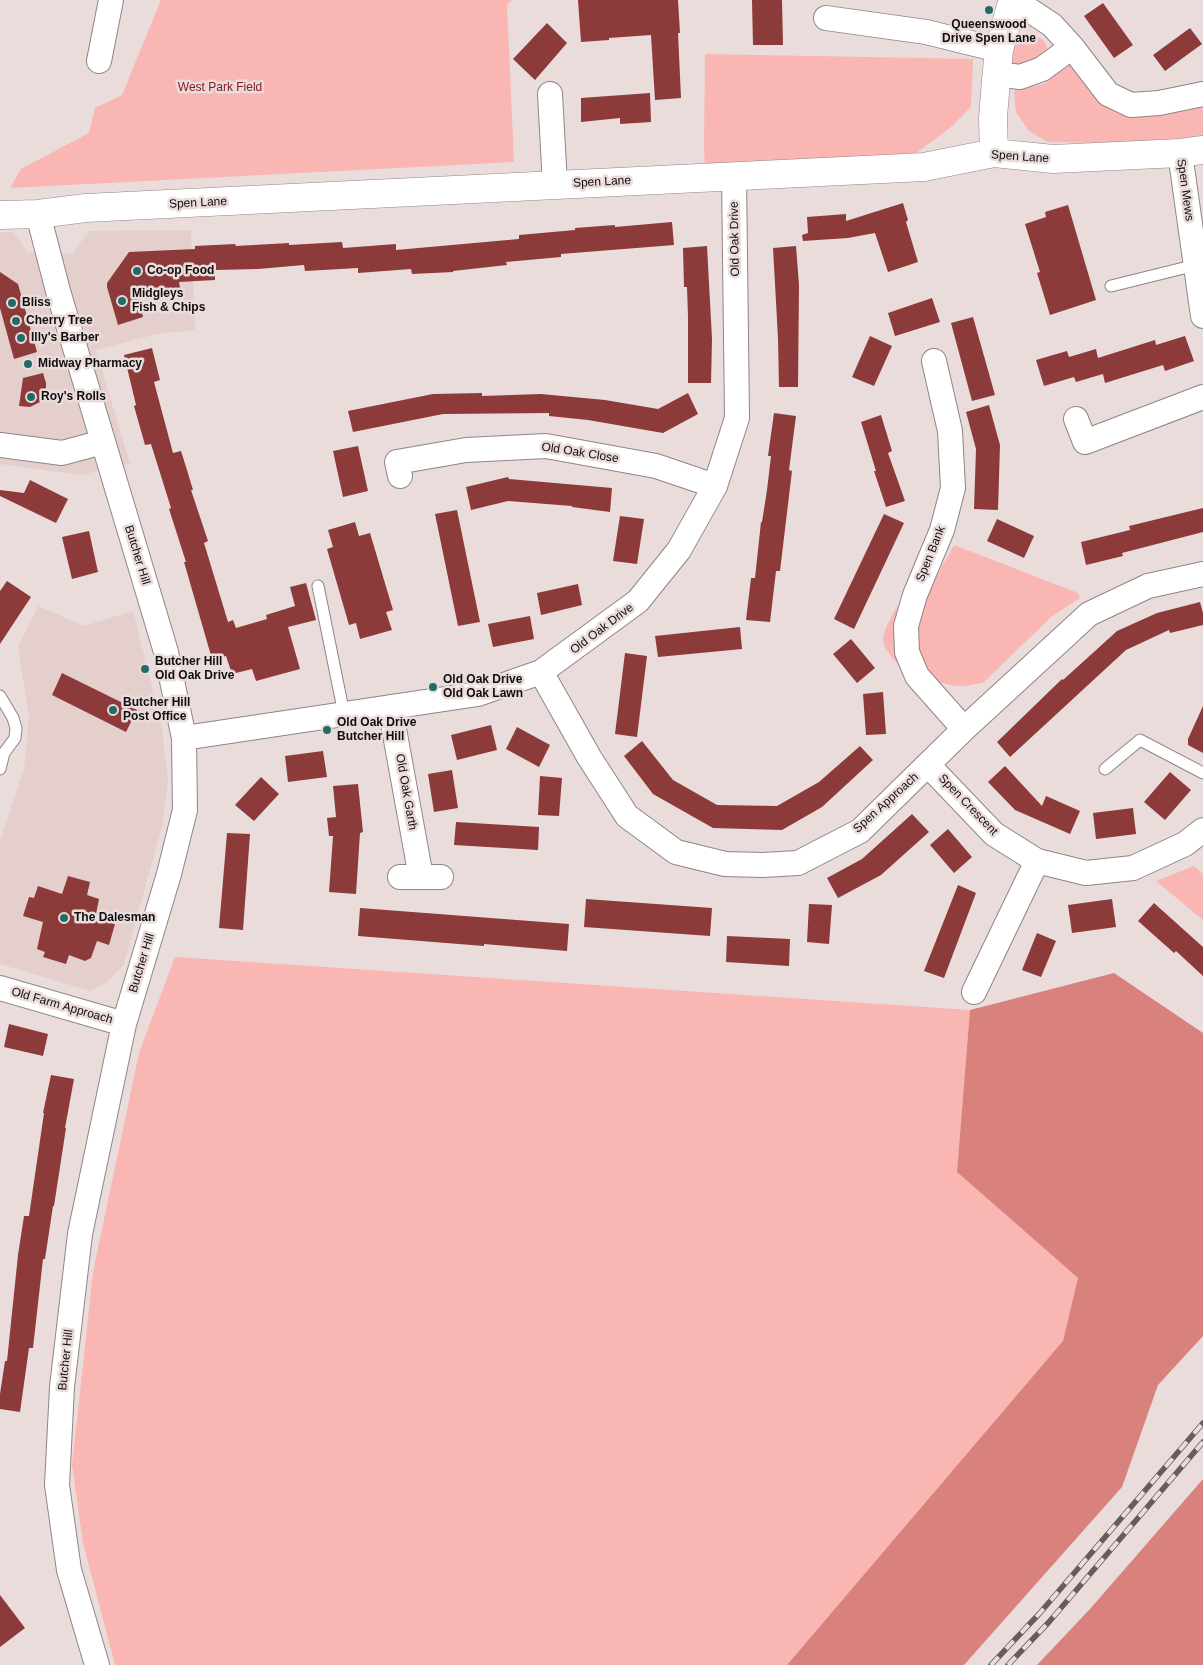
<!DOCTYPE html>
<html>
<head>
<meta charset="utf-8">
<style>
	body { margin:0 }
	canvas { display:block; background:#e9dcdb }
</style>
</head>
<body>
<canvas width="1203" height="1665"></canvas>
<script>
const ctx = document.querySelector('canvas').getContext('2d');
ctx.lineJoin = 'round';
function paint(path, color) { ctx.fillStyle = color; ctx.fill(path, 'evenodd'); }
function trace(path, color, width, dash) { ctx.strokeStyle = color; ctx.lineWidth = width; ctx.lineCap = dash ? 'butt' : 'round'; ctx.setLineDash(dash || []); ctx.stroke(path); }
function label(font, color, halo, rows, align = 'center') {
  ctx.font = font + ' Helvetica,sans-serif'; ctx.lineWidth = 5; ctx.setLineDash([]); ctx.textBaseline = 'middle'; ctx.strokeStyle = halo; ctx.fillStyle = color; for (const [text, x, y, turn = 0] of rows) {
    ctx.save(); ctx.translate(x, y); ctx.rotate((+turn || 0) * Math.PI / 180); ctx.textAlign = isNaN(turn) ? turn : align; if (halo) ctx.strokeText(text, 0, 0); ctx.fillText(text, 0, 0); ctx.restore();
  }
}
const built = new Path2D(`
	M191,230l4,100 -38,4 -61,16 34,114 -49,11 -81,-11v-232h13l15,20 44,2 17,-23z
	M38,606l46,20 49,-15 29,117 6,51 -5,44 -39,141 -15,17 -19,10 -90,-27v-124l24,-71 5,-52 -11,-70z`);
const green = new Path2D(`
	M161,0h351l-5,4 7,158 -504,26 11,-19 68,-36 6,-25 27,-13z
	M1028,36c12,1 16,1 20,14l-4,8 -29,8 -5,-5 3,-18 6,-5z
	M705,54l268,5 -2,48 -20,20 -35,26 -211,13 -1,-17z
	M1070,61l26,38 23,15 29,2 55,-12v33l-96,6 -59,-1 -19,-11 -13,-19 -2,-21 30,-7z
	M954,545l124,48 2,5 -29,19 -67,65c-21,6 -28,5 -49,-1l-10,-17 -8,-20 1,-22 6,-23z
	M897,606l-2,23 10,43c-28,-31 -27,-29 -8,-66z
	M1194,866l9,8v46l-47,-39z
	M175,957l795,53 -13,162 121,106 -15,64 -276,323h-672l-32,-122 -11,-78 21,-193 46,-219z`);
const forest = new Path2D(`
	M1114,973l89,60v303l-45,49 -36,102 -158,178h-177l276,-324 15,-63 -121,-106 13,-162z
	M1203,1479v186h-166l53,-56z`);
const building = new Path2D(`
	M578,0h100l2,33h-2l3,65 -26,2 -4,-65 -42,3v2l-28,2z
	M752,0h30l1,45h-30z
	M1103,3l30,42 -19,13 -30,-42z
	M547,23l20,20 -32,37 -22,-21z
	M1190,28l12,16 -37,27 -12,-16z
	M650,93l1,29 -31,2v-6l-39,4v-24z
	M903,203l5,17 -2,2 12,40 -30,10 -13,-39 -27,5 -45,3 -1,-6 6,-2 -1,-16 39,-3v7z
	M1068,205l28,95 -46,15 -13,-42 3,-1 -15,-48 21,-7 -1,-5z
	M672,222l2,23 -113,9v3l-55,5 1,3 -54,6v1l-41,2 -1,-5 -53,4v-5l-53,3 -1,-6 -46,4 -43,1v10l-36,2 1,6 -43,3 6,26 -25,8 -11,-38v-4l22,-31 66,-3v-3l40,-2 1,2 53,-3v2l53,-3 1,6 53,-4v6l123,-11v-4l56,-5v-2l40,-3v2z
	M707,246l5,93 -1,44h-23v-67l-1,-29h-3l-1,-39z
	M796,246l3,39 -1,102h-19l-1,-49 -5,-90z
	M0,272l18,12 19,68 -23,7 -14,-51z
	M932,298l8,24 -45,14 -7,-23z
	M973,317l22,78 -23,6 -21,-78z
	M870,336l22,10 -18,40 -22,-9z
	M1185,336l9,25 -29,10 -2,-6 -58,18 -2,-9 -27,8 -2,-5 -30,9 -8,-26 31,-9 2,6 27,-8 2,9 57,-18 1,5z
	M152,348l8,32 -6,2 19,71 8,-2 6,19 6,20h-2l17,51 -4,2 24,79 5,-2 3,8 31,-9 -1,-4 29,-9 -5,-19 16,-4 10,37 -28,7 12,42 -44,12 -4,-12 -20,5 -6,-18 -14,3 -28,-97h2l-17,-53 2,-1 -20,-64 -6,1 -11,-39 2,-1 -12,-50z
	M43,373l3,10v9l-6,10 -10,5 -11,-1 4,-28z
	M482,393v3l59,-2 64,6 53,9 30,-16 10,21 -35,19 -75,-13 -39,-4v-3l-106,1 -90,18 -5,-21 85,-17z
	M989,405l11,40 -2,65 -24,-1 2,-60 -10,-37z
	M774,413l22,3 -7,54 3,1 -12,100h-4l-6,51 -24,-2 5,-42h4l6,-56h1l5,-32 4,-34h-3z
	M881,415l11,36 -4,2 17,48 -19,6 -12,-36h2l-15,-49z
	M358,446l10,45 -25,6 -10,-46z
	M508,477l1,2 103,9 -2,24 -38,-5v-1l-64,-5 -37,9 -5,-23z
	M30,480l38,19 -12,24 -56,-27v-6l24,3z
	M1203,508v24l-81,21 1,3 -37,9 -5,-23 49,-12 -1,-4z
	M457,510l23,112 -22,4 -23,-112z
	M884,514l20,9 -50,106 -20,-10z
	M620,516l24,3 -7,45 -24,-3z
	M997,519l37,17 -10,22 -37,-17z
	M355,522l4,14 11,-3 23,77 -7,2 6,18 -32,9 -4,-16 -7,2 -22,-76 6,-2 -5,-17z
	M89,531l9,41 -26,7 -10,-42z
	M7,581l24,16 -31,47v-53z
	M578,584l4,21 -41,10 -4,-22z
	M1200,602l3,11v12l-33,8 -1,-3 -43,20 -116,107 -13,-15 65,-63 1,1 54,-49 40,-18z
	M530,616l4,23 -41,8 -5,-23z
	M740,627l2,22 -84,8 -3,-21z
	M851,639l24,29 -18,15 -24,-29z
	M625,653l22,3 -10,81 -22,-3z
	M62,673l75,37 -11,22 -74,-37z
	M883,692l3,42 -20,1 -3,-41z
	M1203,706v47l-15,-8v-6z
	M491,725l6,25 -40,10 -6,-25z
	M517,727l33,18 -11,22 -33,-18z
	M642,741l31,39 44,25 60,1 42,-24 41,-36 13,14 -51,47 -40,23 -69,-2 -60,-34 -29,-38z
	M323,751l4,26 -39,5 -3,-26z
	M1005,766l37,40 4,-10 34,15 -10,23 -55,-24 -27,-28z
	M452,770l6,38 -24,4 -6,-38z
	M1170,772l21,18 -26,30 -21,-18z
	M540,776l22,2 -3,38 -21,-1z
	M261,777l18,17 -25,27 -19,-16z
	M358,784l5,48 -3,1 -4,61 -27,-2 4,-56h-4l-2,-18 9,-1 -3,-31z
	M1133,808l3,26 -40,5 -3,-26z
	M912,814l17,18 -48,43 -43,23 -11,-20 35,-19z
	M456,822l83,5 -1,23 -84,-5z
	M948,829l24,28 -18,16 -24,-28z
	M227,833l23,1 -7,96 -24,-2z
	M68,876l22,6 -3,13 12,4 -4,20 20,5 -6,21 -12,-4 -6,17 -6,3 -16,-6 -3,9 -23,-7 2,-5 -8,-3 6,-27 -20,-6 6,-19 5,1 4,-12 24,8z
	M958,885l18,8 -32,85 -20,-7z
	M586,899l126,9 -2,28 -126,-9z
	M1112,899l4,28 -44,6 -4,-28z
	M1154,903l49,44v29l-27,-25 -2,2 -36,-32z
	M809,904l23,1 -3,39 -22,-2z
	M360,908l209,16 -2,27 -83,-7v2l-126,-10z
	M1037,933l19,8 -15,36 -19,-7z
	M727,936l63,3 -1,27 -63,-4z
	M9,1024l39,10 -5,22 -39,-9z
	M51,1075l23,4 -9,49h1l-12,78h-1l-8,53h-2l-10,89h-4l-9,64 -20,-3v-15l5,-33h2l11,-106 6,-39h5l15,-103h-1z
	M0,1595l25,33 -25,19z`);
const service = new Path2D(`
	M1111,286l85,-21
	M318,586l26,128
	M0,696l13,22 3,10 -1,10 -11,15 -4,16
	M1105,769l35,-29 63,33`);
const minor = new Path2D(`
	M1014,0l38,25 20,22 36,47 23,11 28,-2 44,-9
	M826,18l100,14 73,18
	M99,61l12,-61
	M997,74l23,3 22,-8 30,-22
	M550,94l5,91
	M1180,153l23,163
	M38,214l20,77 108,361 18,86 1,72 -16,64 -45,150 -44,210 -18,153 -5,98 12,85 28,95
	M934,361l16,70 3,57 -11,42 -27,65 -9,31 1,26 10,24 47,53
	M1076,419l9,23 118,-45
	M0,445l62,8 41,-11
	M400,476l-3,-14 69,-12 80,-4 110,20 59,20
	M541,672l48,85 38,59 49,36 49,12 38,1 35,-2 62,-32 104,-102 125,-115 59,-28 55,-12
	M390,707l31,170h20
	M184,738l294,-44 63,-22 97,-71 41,-51 36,-64 22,-68 -3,-242
	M928,765l66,69 43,27 49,12 47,-5 52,-24 18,-14
	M400,877h21
	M0,988l124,36
	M974,992l63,-131`);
const tertiary = new Path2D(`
	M994,153l-1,-35 3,-38 3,-30 12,-44 3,-6
	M0,215l38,-1 48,-6 838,-41 70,-14 59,6 127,-6 23,-3`);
const rail = new Path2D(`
	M991,1665l48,-51 164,-191
	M1008,1665l41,-43 154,-180`);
const markers = [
	[989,10,5,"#216c67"],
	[137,271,5,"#216c67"],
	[122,301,5,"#216c67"],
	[12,303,5,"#216c67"],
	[16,321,5,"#216c67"],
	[21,338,5,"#216c67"],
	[28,364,5,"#216c67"],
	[31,397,5,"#216c67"],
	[145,669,5,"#216c67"],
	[433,687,5,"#216c67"],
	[113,710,5,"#216c67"],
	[327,730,5,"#216c67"],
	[64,918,5,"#216c67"]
];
const poiNames = [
	["Queenswood",989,25,"center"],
	["Drive Spen Lane",989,39,"center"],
	["Co-op Food",147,271],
	["Midgleys",132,294],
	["Fish & Chips",132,308],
	["Bliss",22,303],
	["Cherry Tree",26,321],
	["Illy's Barber",31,338],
	["Midway Pharmacy",38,364],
	["Roy's Rolls",41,397],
	["Butcher Hill",155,662],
	["Old Oak Drive",155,676],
	["Old Oak Drive",443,680],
	["Old Oak Lawn",443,694],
	["Butcher Hill",123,703],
	["Post Office",123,717],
	["Old Oak Drive",337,723],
	["Butcher Hill",337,737],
	["The Dalesman",74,918]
];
const parkNames = [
	["West Park Field",220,88]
];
const streetNames = [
	["Spen Lane",1020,157,4],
	["Spen Lane",602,182,-3],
	["Spen Mews",1185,190,82],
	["Spen Lane",198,203,-3],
	["Old Oak Drive",735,239,-91],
	["Old Oak Close",580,453,9],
	["Spen Bank",931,554,-68],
	["Butcher Hill",137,555,73],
	["Old Oak Drive",602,629,-37],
	["Old Oak Garth",406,792,80],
	["Spen Approach",886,803,-42],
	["Spen Crescent",968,805,46],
	["Butcher Hill",142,963,-73],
	["Old Farm Approach",62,1006,16],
	["Butcher Hill",66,1360,-84]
];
paint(built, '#e4cfcd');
paint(green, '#f9b6b2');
paint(forest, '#d9817c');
paint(building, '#8c3b3a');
trace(service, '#908584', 13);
trace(minor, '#908584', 26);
trace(tertiary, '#908584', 29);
trace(service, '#fff', 11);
trace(minor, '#fff', 24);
trace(tertiary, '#fff', 28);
trace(rail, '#655d5d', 5.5);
trace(rail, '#e9dcdb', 4, [11]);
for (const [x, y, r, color] of markers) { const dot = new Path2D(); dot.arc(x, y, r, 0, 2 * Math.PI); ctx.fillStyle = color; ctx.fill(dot); trace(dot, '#e9dcdb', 2); }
label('bold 12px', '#110d0d', '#e9dcdb', poiNames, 'left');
label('12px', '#851b21', '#e9dcdb', parkNames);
label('12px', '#110d0d', '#e9dcdb', streetNames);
</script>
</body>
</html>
